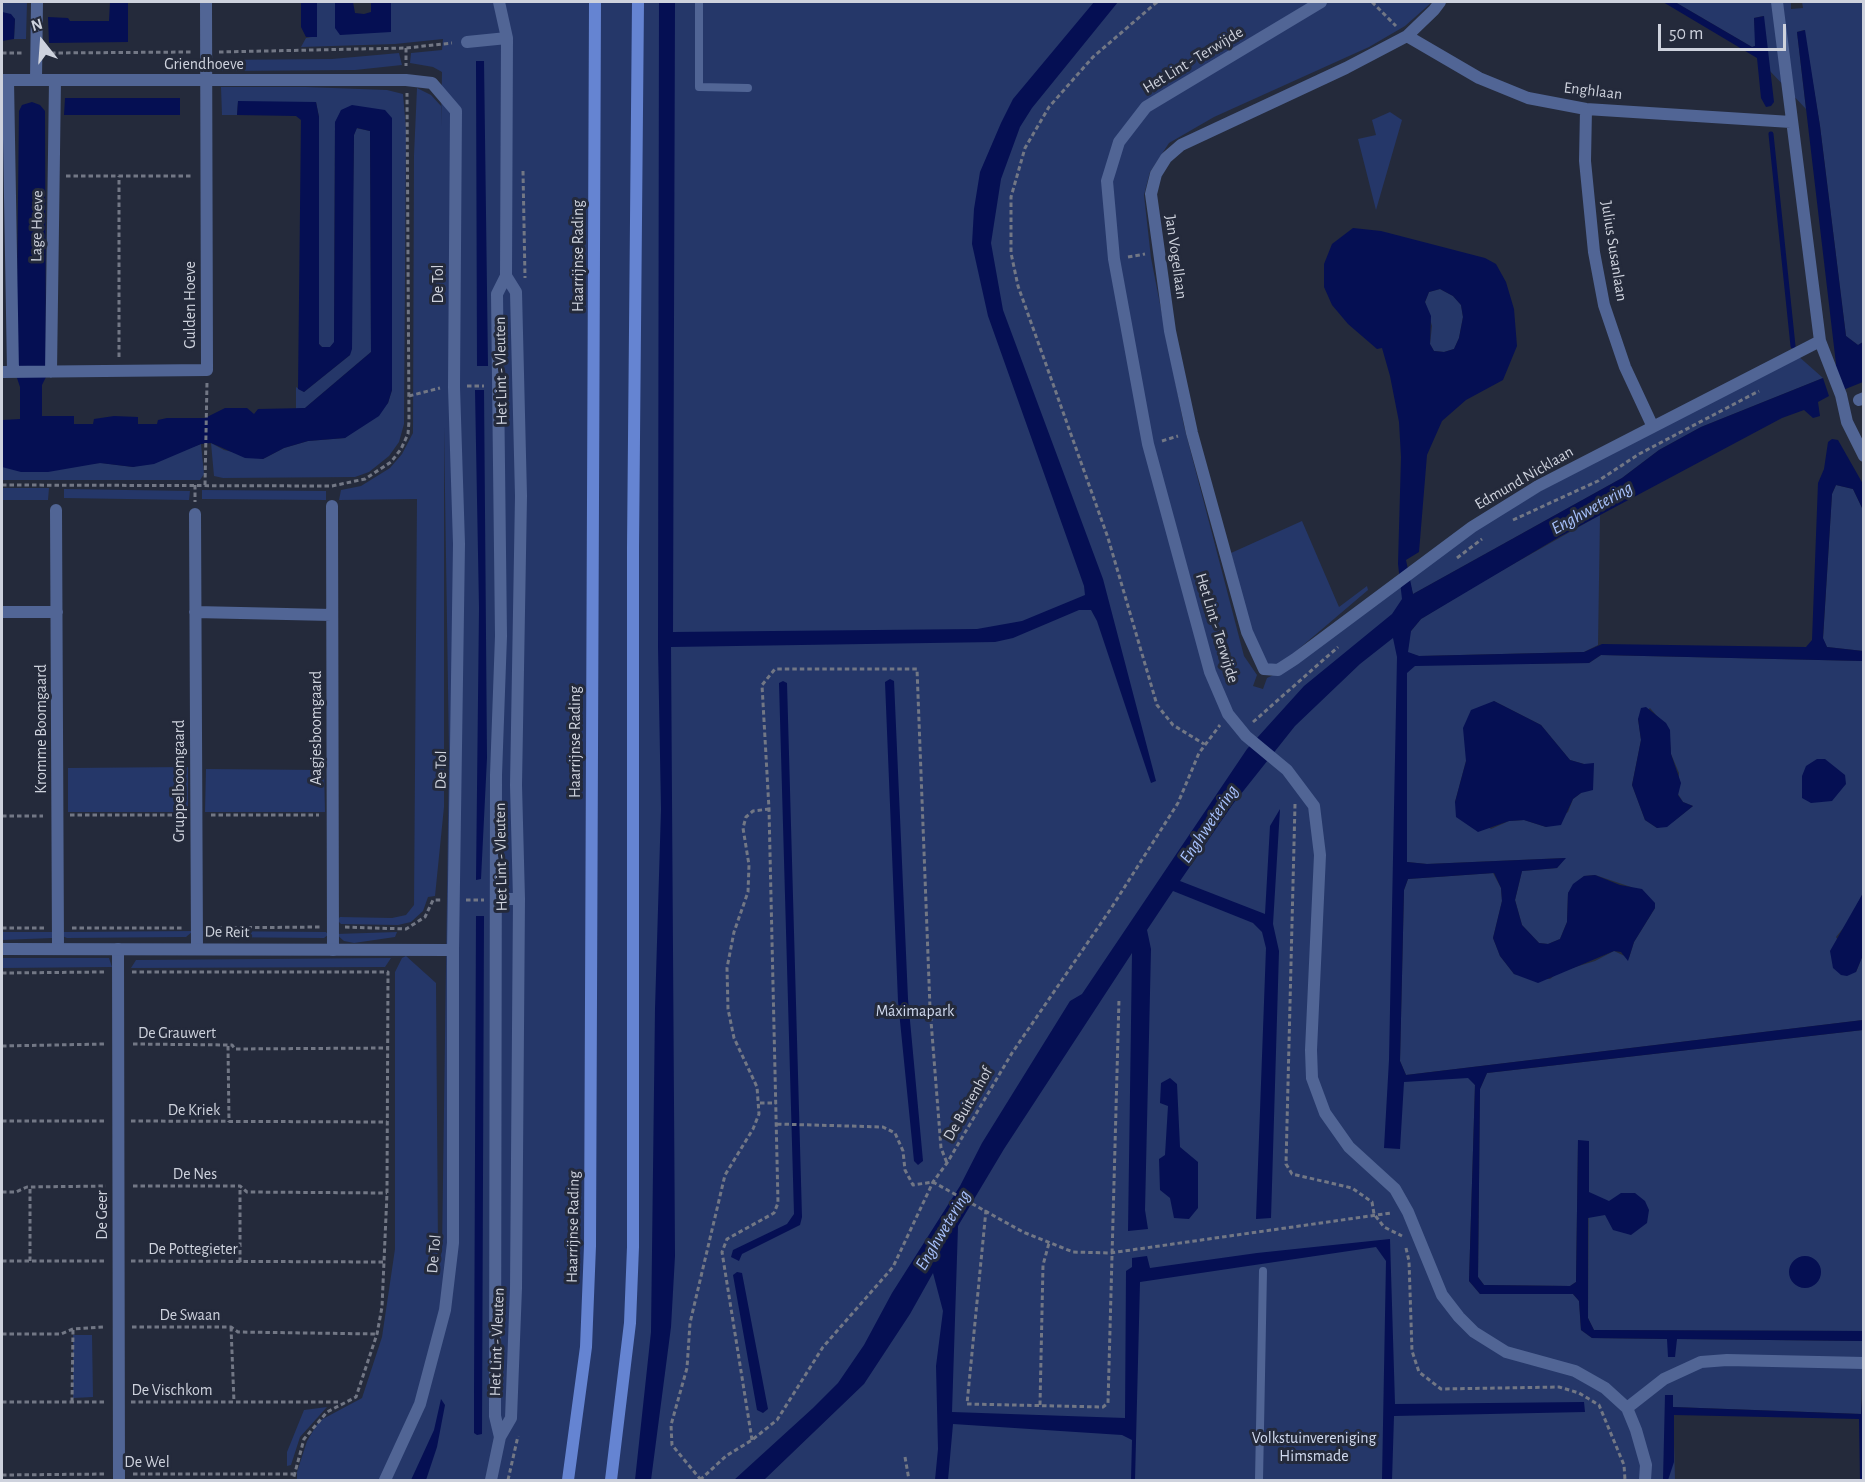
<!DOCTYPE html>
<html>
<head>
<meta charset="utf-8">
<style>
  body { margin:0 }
  #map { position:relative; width:1865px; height:1482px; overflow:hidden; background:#242a3b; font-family:"Alegreya Sans",sans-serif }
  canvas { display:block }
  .frame { position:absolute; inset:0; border:3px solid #ced2dd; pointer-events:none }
  .north { position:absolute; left:12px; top:12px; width:60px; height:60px; -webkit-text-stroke:4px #242a3b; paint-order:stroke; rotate:343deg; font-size:16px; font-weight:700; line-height:24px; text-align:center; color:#ced2dd }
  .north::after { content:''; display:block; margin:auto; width:21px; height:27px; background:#ced2dd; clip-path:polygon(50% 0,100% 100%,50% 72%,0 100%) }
  .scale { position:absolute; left:1658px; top:24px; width:128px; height:27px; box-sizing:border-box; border:3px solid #ced2dd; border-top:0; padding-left:8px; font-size:18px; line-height:21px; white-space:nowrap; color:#ced2dd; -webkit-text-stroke:4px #242a3b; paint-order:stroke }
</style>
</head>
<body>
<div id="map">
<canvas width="1865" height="1482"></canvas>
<div class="frame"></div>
<div class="north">N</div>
<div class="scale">50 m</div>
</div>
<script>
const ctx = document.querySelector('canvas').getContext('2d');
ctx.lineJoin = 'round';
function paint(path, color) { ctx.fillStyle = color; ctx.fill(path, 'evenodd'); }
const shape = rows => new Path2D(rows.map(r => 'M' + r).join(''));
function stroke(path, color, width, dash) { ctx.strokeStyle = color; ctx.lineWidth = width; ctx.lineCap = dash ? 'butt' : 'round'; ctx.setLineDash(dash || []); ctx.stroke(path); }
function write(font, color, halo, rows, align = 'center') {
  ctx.font = font + ' "Alegreya Sans",sans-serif'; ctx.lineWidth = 6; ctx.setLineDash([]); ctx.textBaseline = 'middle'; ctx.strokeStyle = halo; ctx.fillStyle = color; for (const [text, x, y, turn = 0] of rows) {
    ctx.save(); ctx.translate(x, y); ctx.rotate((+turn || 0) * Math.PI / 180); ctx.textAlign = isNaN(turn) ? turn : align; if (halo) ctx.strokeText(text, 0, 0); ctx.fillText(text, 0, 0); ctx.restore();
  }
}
paint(shape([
  [2,2,27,2,26,39,14,39,15,19,2,12],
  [317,2,335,2,335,28,391,32,391,2,1432,2,1405,26,1369,47,1214,117,1169,143,1150,172,1144,195,1151,258,1184,426,1244,656,1257,675,1253,686,1263,689,1267,678,1278,673,1400,582,1411,631,1421,619,1478,584,1600,515,1598,645,1584,652,1419,656,1408,653,1415,665,1589,663,1601,655,1863,661,1863,893,1849,921,1836,937,1856,972,1863,955,1863,1020,1406,1075,1400,1061,1404,890,1408,879,1493,873,1501,888,1502,901,1493,938,1500,956,1514,974,1550,979,1559,972,1595,961,1614,951,1629,958,1634,942,1655,908,1631,887,1595,875,1584,876,1568,893,1567,922,1560,939,1548,944,1539,943,1522,925,1515,900,1522,871,1557,868,1565,858,1427,864,1407,862,1407,850,1398,867,1398,1078,1469,1073,1475,1085,1469,1281,1480,1294,1573,1294,1579,1301,1581,1330,1592,1338,1668,1339,1668,1357,1677,1339,1863,1341,1861,1414,1673,1407,1675,1480,297,1480,297,1472,307,1441,319,1421,362,1398,382,1337,395,1249,395,972,402,958,406,956,436,983,438,1248,436,1271,442,1251,449,752,444,427,444,807,435,896,428,897,423,911,411,922,398,925,341,924,337,920,340,917,392,918,406,915,414,905,417,499,339,500,341,490,361,486,390,468,402,454,413,433,414,155,417,88,431,95,441,106,441,126,442,72,433,67,410,63,411,53,442,50,443,39,395,44,301,47,306,38,317,36],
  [1494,701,1541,725,1570,760,1584,764,1581,793,1573,799,1568,812,1546,827,1524,820,1509,821,1491,829,1455,802,1466,761],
  [1650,708,1669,730,1671,754,1679,773,1678,794,1683,802,1693,806,1674,821,1657,828,1645,820,1632,785,1641,740,1638,719],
  [1675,2,1791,2,1791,9,1803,8,1802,2,1863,2,1863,342,1858,345,1846,336,1820,126,1804,30,1797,32,1806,109,1769,70,1763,16,1754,18,1756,46,1752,47],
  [399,53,402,65,355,70,222,71,212,60,332,59],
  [221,87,306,87,387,90,403,94,406,129,404,424,399,442,389,456,369,472,355,477,223,478,214,476,211,443,224,450,263,459,284,448,308,441,345,438,388,403,392,390,392,118,335,122,334,343,330,347,322,347,319,344,319,117,316,102,238,102,237,115,222,115],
  [1390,112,1402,120,1376,210,1358,139,1376,135,1372,120],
  [356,128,370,131,371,352,305,408,296,409,296,387,304,392,350,355,354,135],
  [1440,289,1453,296,1461,305,1463,317,1459,338,1454,349,1444,352,1434,351,1430,344,1432,326,1425,302,1429,292],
  [1797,355,1823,378,1701,427,1659,450,1622,478,1413,594,1408,576,1494,517,1654,428],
  [201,444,204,474,200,480,2,480,2,467,102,463,133,467],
  [1836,485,1853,489,1863,510,1863,651,1827,647,1823,639,1832,494],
  [2,488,49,488,48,500,2,500],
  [64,489,190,491,189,500,64,498],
  [202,490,326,491,326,500,202,499],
  [1302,521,1339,607,1367,586,1368,590,1281,664,1273,666,1264,663,1257,654,1231,553],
  [188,767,188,812,68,812,68,768],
  [206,769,324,770,325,812,205,812],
  [193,931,186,937,67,938,62,936,63,932],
  [202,931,326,932,328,935,324,938,208,937,202,936],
  [2,932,52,932,52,938,2,940],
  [397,932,395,937,354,943,344,941,336,934],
  [2,958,109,958,112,967,2,968],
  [391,958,385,967,131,968,136,960],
  [1863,1030,1863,1331,1594,1330,1588,1318,1589,1141,1578,1141,1576,1282,1570,1286,1484,1285,1478,1277,1480,1089,1487,1073],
  [73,1335,92,1335,93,1397,73,1398],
  [327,1407,300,1437,291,1465,287,1466,287,1452,304,1410]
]), '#253769');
paint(shape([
  [110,2,128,2,128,42,49,43,48,17,68,18,70,21,109,21],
  [301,2,317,2,317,37,306,37,301,27],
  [335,2,353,2,355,13,364,14,371,12,371,2,391,2,391,32,340,35,335,28],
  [659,2,675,2,673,632,977,629,1022,621,1085,595,1084,586,988,316,972,244,974,209,980,172,1001,123,1013,99,1094,2,1118,2,1032,108,1020,127,1001,179,991,243,1003,310,1103,579,1156,781,1151,783,1097,621,1091,610,1079,610,1013,638,995,642,671,647,675,1256,671,1327,651,1480,635,1480,651,1332,655,1009,661,809,658,647],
  [1663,2,1675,2,1752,47,1755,46,1754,18,1764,16,1774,102,1771,106,1766,107,1761,98,1757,58],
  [2,12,11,14,15,19,14,39,2,41],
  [1805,30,1820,126,1846,336,1858,345,1863,342,1863,382,1843,390,1835,374,1836,364,1797,32],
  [476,61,484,61,488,366,477,366],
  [65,98,180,98,180,115,64,115],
  [238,101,316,102,319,117,319,344,322,347,330,347,334,342,335,122,341,110,352,105,385,110,392,118,392,390,388,403,379,416,345,438,308,441,284,448,263,459,245,458,211,443,201,444,154,464,133,467,100,463,48,472,21,472,2,467,2,420,20,419,20,387,16,375,19,111,22,105,32,102,40,105,45,111,46,377,42,385,42,416,74,416,74,424,93,424,94,419,114,416,138,417,138,424,157,424,158,420,167,418,205,418,225,408,247,408,254,414,258,409,305,408,371,352,370,131,357,128,354,135,352,349,350,355,304,392,298,389,301,120,296,116,237,115],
  [1353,228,1381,231,1485,258,1496,264,1506,282,1514,309,1517,346,1503,380,1466,400,1442,421,1427,455,1419,552,1406,560,1413,594,1622,478,1659,450,1701,427,1823,378,1829,396,1818,402,1820,416,1813,418,1804,410,1782,418,1559,537,1421,619,1411,631,1408,652,1419,656,1584,652,1602,644,1806,647,1812,640,1818,483,1824,469,1828,442,1832,439,1838,440,1863,484,1863,510,1853,489,1836,485,1832,494,1823,638,1827,647,1863,651,1863,661,1601,655,1589,663,1415,666,1407,673,1407,862,1427,864,1566,858,1557,868,1522,871,1515,900,1522,925,1539,943,1548,944,1560,939,1567,922,1568,893,1573,884,1584,876,1595,875,1620,885,1642,889,1655,903,1655,908,1634,942,1628,961,1621,952,1614,951,1538,983,1514,974,1500,956,1493,938,1502,901,1501,888,1494,873,1408,879,1404,890,1400,1061,1406,1075,1863,1020,1863,1030,1487,1073,1480,1089,1478,1277,1484,1285,1570,1286,1576,1282,1578,1140,1589,1141,1589,1192,1609,1201,1621,1193,1635,1193,1645,1201,1649,1210,1647,1223,1631,1235,1613,1230,1605,1215,1588,1218,1588,1318,1594,1330,1863,1331,1863,1341,1677,1339,1675,1357,1668,1357,1667,1339,1592,1338,1581,1330,1579,1301,1573,1294,1480,1294,1469,1281,1475,1085,1468,1078,1404,1082,1400,1149,1384,1148,1389,1060,1397,657,1393,638,1360,664,1295,726,1233,804,1180,881,1265,914,1270,826,1280,809,1273,924,1279,951,1271,1218,1256,1219,1266,948,1262,932,1253,923,1173,891,1147,930,1151,949,1145,1210,1148,1229,1128,1231,1132,953,1004,1149,958,1226,952,1412,1125,1418,1126,1271,1132,1267,1132,1258,1147,1256,1150,1268,1257,1253,1390,1239,1395,1404,1584,1402,1585,1412,1394,1416,1392,1480,1382,1480,1386,1261,1376,1247,1140,1282,1135,1480,1131,1480,1132,1440,1122,1435,953,1424,948,1480,935,1480,938,1449,936,1366,943,1311,933,1273,910,1314,864,1384,764,1480,734,1480,813,1408,838,1383,864,1345,892,1293,960,1186,982,1143,1070,1001,1082,994,1247,749,1304,686,1392,614,1402,599,1398,564,1401,457,1399,422,1390,376,1382,348,1377,349,1348,324,1332,305,1324,287,1324,264,1332,244],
  [1440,289,1453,296,1461,305,1463,317,1459,338,1454,349,1444,352,1434,351,1430,344,1431,316,1425,302,1429,292],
  [475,390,484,390,487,758,481,879,476,880,479,608],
  [890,679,894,681,908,999,923,1161,918,1165,914,1161,898,1001,885,682],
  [783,681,787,683,802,1217,800,1225,742,1254,739,1261,731,1257,733,1250,787,1224,794,1214,779,683],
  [1494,701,1541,725,1570,760,1584,764,1594,763,1593,790,1581,793,1573,799,1561,825,1546,827,1524,820,1509,821,1478,832,1456,817,1455,802,1466,761,1463,728,1471,710],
  [1646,707,1666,723,1670,730,1671,754,1681,783,1678,795,1683,802,1693,806,1667,827,1657,828,1645,820,1632,785,1641,740,1638,719,1641,708],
  [1817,759,1825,759,1845,775,1846,784,1832,801,1811,803,1802,798,1802,776,1806,766],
  [1863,893,1863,955,1856,972,1847,976,1841,975,1833,968,1830,951],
  [476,916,484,916,482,1434,477,1435,474,1433,474,1394],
  [1170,1078,1177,1084,1180,1147,1198,1162,1198,1208,1189,1219,1174,1218,1170,1198,1160,1190,1159,1159,1165,1155,1168,1106,1160,1103,1161,1083],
  '1789 1272a16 16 0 1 1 32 0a16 16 0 1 1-32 0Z',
  [737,1272,742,1273,768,1409,763,1413,757,1410,733,1275],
  [1863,1384,1863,1480,1860,1480,1859,1419,1674,1415,1674,1462,1668,1480,1663,1480,1665,1395,1673,1395,1673,1407,1861,1414],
  [441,1399,445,1405,437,1447,426,1480,411,1480,434,1430]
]), '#050f53');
stroke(shape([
  [1771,134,1793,346]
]), '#050f53', 5);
stroke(shape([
  [1157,2,1093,57,1049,107,1025,148,1011,197,1011,253,1018,286,1108,538,1157,705,1173,725,1204,744],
  [1372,2,1396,26],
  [406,48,406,66],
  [219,52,406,48,452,43],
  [2,53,24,53],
  [51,53,192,52],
  [523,171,525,278],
  [66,176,192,176],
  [1128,257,1145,254],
  [119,357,119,176],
  [467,386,484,386],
  [409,396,440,388],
  [1162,441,1178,436],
  [2,485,332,486,365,479,391,462,401,449,408,434,409,421,407,93],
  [195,485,195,502],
  [205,485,207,382],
  [1513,520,1598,481,1639,454,1759,391],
  [1457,558,1482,539],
  [1253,722,1338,647],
  [1295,804,1286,1164,1292,1174,1352,1188,1372,1202,1374,1214,1384,1227,1402,1236],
  [70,815,184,815],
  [211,815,319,815],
  [2,816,43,816],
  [466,900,484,900],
  [345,927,406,929,425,917,433,900,442,900],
  [2,928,45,928],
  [72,928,183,928],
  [210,928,321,927],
  [132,972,388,972,387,1193,382,1307,377,1334,356,1397,327,1412,304,1439,293,1480],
  [2,973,104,972],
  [133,1044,232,1045,235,1049,387,1048],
  [2,1046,105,1044],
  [228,1046,229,1122],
  [760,1103,776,1103],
  [2,1121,106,1121],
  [131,1121,387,1122],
  [777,1124,883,1127,895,1133,903,1151,905,1170,913,1185,933,1182,1023,1232,1073,1252,1110,1253,1391,1213],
  [133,1186,240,1186,247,1192,387,1193],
  [2,1192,16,1192,27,1187,106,1186],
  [986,1210,967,1404,1103,1407,1108,1403,1119,999],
  [1406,1248,1409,1261,1412,1351,1419,1372,1441,1389,1559,1387,1579,1393,1599,1405,1624,1465,1625,1480],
  [2,1261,107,1261],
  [30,1261,30,1187],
  [131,1261,384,1262],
  [240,1262,240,1186],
  [132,1327,231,1327,238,1332,377,1334],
  [231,1327,234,1402],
  [2,1334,61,1334,73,1329,104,1327],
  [2,1402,106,1402],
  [72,1402,73,1329],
  [131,1402,340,1402],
  [1040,1405,1043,1265,1049,1243],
  [752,1440,722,1252,727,1239,774,1213,778,1203,769,809,762,685,775,669,917,669,930,1008,941,1148,947,1163],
  [905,1457,909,1480],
  [133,1474,293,1474],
  [2,1475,105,1474],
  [508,1480,518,1436],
  [700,1480,726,1456,752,1440,777,1420,823,1347,893,1267,933,1182,947,1163,1012,1053,1110,910,1178,803,1199,753,1220,725],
  [701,1480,672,1445,671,1425,687,1368,690,1323,725,1175,753,1129,759,1114,757,1087,734,1038,728,1009,727,968,734,932,748,892,749,865,743,828,746,817,753,811,769,809]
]), '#727785', 3, [4.5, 3]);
stroke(shape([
  [699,2,699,87,748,88],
  [1259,1480,1263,1271]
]), '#516595', 8);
stroke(shape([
  [499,2,507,38,506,276,497,294,501,636,496,775,495,1416,500,1437],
  [1321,2,1146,107,1119,142,1107,181,1114,259,1148,444,1210,672,1228,714,1246,736,1287,770,1314,806,1320,855,1311,1050,1312,1078,1325,1113,1349,1147,1395,1189,1408,1212,1442,1295,1459,1317,1474,1332,1506,1352,1575,1371,1605,1388,1627,1408,1636,1430,1646,1465,1645,1480],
  [467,42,507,38],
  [496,899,519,899],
  [1627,1408,1664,1379,1701,1362,1727,1360,1864,1363],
  [491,1480,500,1437,511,1418,516,1288,519,899,516,785,521,496,516,292,506,276]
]), '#516595', 12);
stroke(shape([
  [1440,2,1434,10,1407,36,1346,68,1181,145,1166,158,1156,174,1151,194,1170,331,1192,433,1247,632,1264,669,1278,670,1295,659,1472,527,1538,486,1820,341],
  [1777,2,1820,341,1841,395,1847,422,1864,456],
  [1407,36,1479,78,1528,98,1586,109,1791,122],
  [36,79,37,2],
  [8,80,13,372],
  [1586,109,1585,161,1594,252,1604,305,1625,367,1652,425],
  [2,372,207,370,206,2],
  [51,372,55,80],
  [1859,400,1864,398],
  [332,506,333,950],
  [56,510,58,948],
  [195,514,197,949],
  [2,612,57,612],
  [195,612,332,615],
  [118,949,119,1480]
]), '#516595', 12);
stroke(shape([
  [2,80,406,80,432,83,456,111,454,387,459,544,453,950,453,1243,445,1310,420,1404,385,1480],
  [2,949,453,950]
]), '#516595', 12);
stroke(shape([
  [568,1480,586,1347,590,1246,595,2],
  [611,1480,630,1323,633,1247,633,547,638,2]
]), '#6584d2', 12);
write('16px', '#ced2dd', '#242a3b', [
  ["Het Lint - Terwijde",1193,60,-31],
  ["Griendhoeve",204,64],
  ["Enghlaan",1593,91,7],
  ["Lage Hoeve",37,226,-89],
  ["Julius Susanlaan",1614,251,81],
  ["Haarrijnse Rading",578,256,-90],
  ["Jan Vogellaan",1176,257,82],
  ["De Tol",438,284,-90],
  ["Gulden Hoeve",190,305,-90],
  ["Het Lint - Vleuten",501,371,-91],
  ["Edmund Nicklaan",1524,478,-30],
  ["Het Lint - Terwijde",1217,628,73],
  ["Aagjesboomgaard",316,728,-90],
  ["Kromme Boomgaard",41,729,-90],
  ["Haarrijnse Rading",575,742,-90],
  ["De Tol",441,770,-89],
  ["Gruppelboomgaard",179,781,-90],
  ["Het Lint - Vleuten",501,857,-91],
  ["De Reit",227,932,1],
  ["De Grauwert",177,1033],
  ["De Buitenhof",968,1104,-60],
  ["De Kriek",194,1110],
  ["De Nes",195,1174],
  ["De Geer",102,1215,-90],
  ["Haarrijnse Rading",573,1227,-89],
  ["De Pottegieter",193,1249],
  ["De Tol",434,1254,-85],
  ["De Swaan",190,1315],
  ["Het Lint - Vleuten",497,1342,-88],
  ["De Vischkom",172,1390],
  ["De Wel",147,1462]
]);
write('16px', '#d2dbf0', '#242a3b', [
  ["Máximapark",915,1011],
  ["Volkstuinvereniging",1314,1438],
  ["Himsmade",1314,1456]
]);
write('italic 18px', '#a7c1fd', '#242a3b', [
  ["Enghwetering",1592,508,-29],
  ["Enghwetering",1209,824,-56],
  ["Enghwetering",943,1230,-59]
]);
</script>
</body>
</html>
